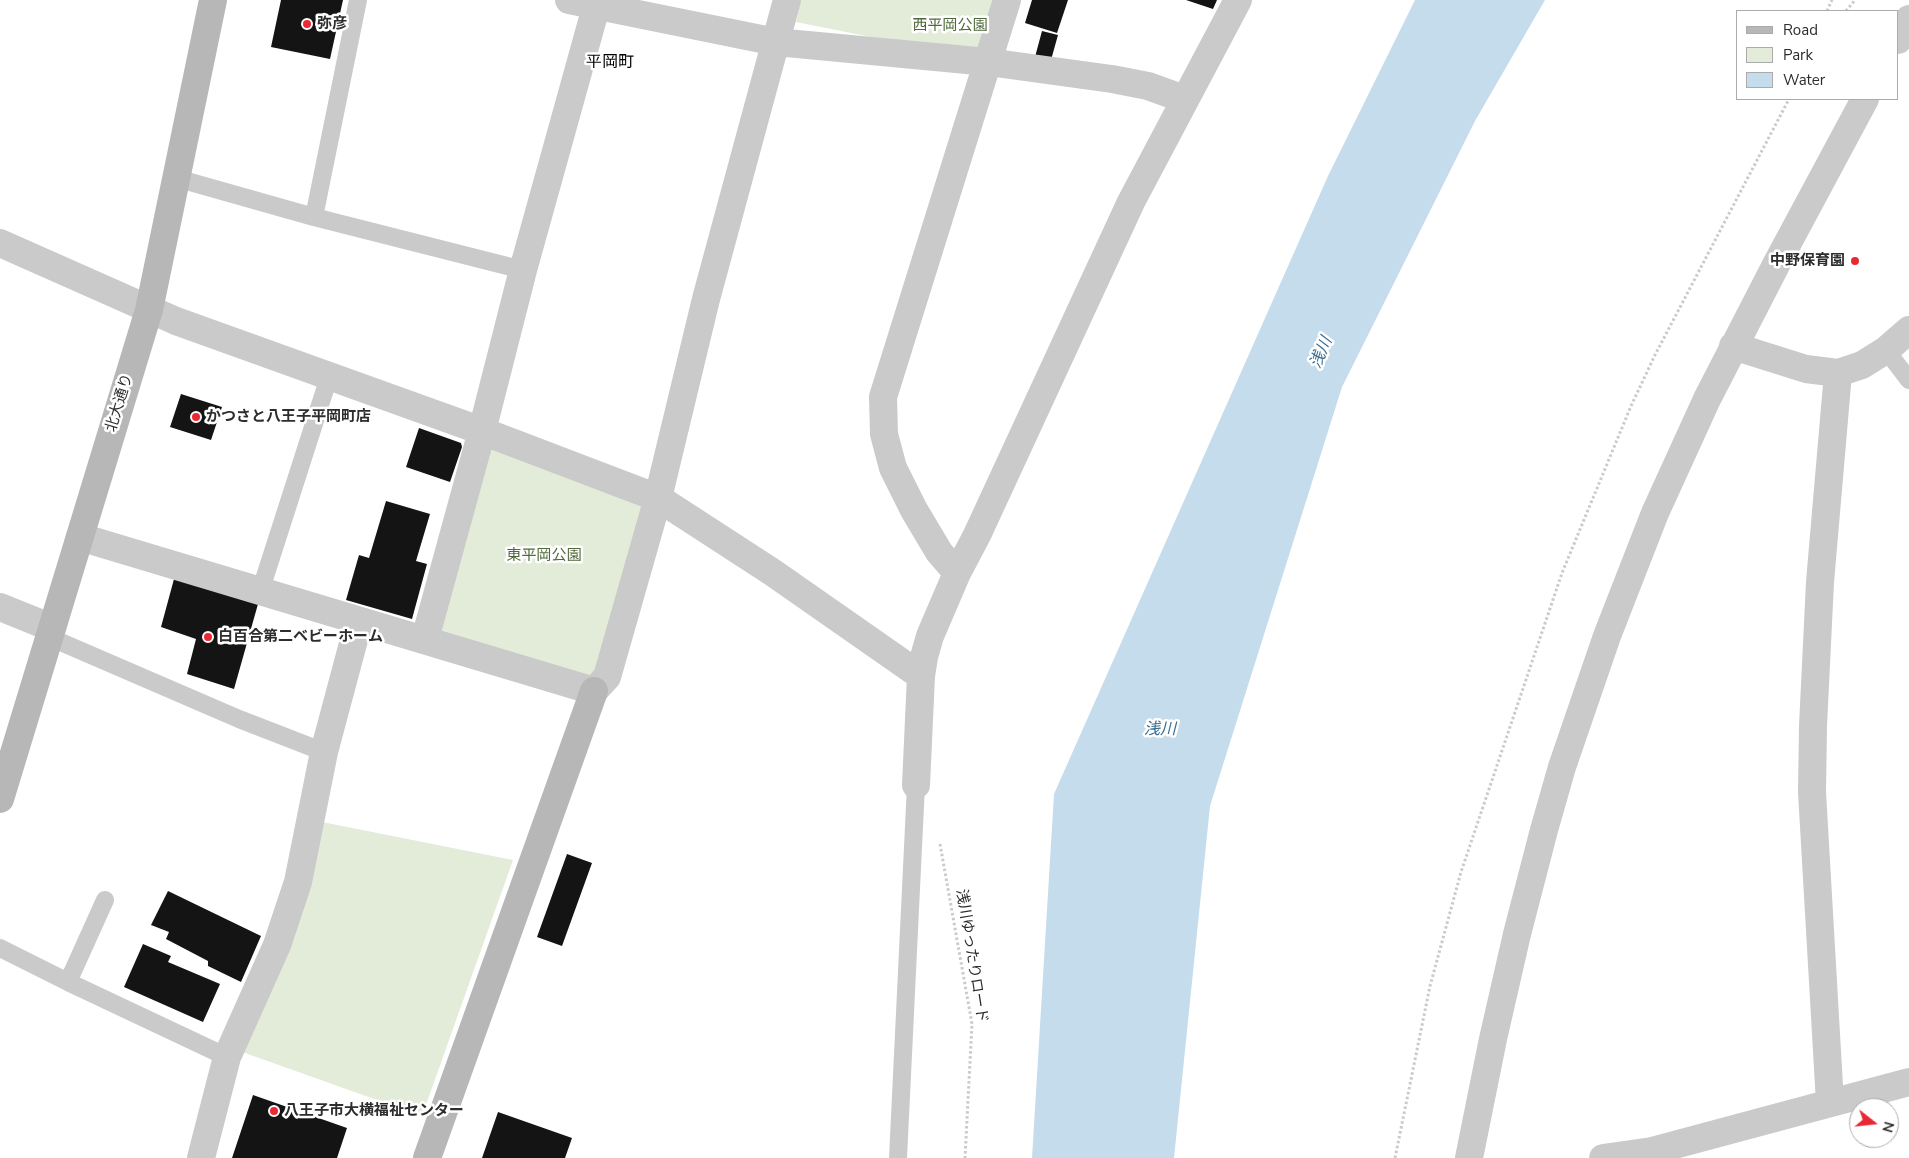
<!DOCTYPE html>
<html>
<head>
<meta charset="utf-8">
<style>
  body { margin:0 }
  #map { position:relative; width:1909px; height:1158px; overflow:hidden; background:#fff; font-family:"Nunito Sans",sans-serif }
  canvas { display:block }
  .legend { position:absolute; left:1736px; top:10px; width:162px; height:90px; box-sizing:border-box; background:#fff; border:1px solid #ababab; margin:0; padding:6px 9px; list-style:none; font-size:15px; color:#2d2d2d }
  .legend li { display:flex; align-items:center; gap:10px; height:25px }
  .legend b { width:25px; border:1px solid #ababab }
  .north { position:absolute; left:1849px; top:1098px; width:50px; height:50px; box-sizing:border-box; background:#fff; border:1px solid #ababab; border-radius:50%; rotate:106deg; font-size:14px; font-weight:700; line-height:20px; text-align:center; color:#2d2d2d }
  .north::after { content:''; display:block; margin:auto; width:18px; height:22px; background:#ea2834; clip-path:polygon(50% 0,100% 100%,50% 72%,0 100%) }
</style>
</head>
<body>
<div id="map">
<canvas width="1909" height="1158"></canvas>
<ul class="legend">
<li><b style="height:6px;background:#b7b7b7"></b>Road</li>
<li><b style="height:14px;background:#e3ebd9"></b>Park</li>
<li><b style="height:14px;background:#c5dcec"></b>Water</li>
</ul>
<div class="north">N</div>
</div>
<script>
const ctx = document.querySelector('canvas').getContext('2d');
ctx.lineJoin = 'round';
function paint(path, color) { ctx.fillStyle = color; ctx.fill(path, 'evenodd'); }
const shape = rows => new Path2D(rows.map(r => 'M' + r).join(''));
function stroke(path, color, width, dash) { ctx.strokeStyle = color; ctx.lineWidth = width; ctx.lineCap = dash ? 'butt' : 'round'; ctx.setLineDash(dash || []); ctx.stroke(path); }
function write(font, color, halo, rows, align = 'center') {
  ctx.font = font + ' "Nunito Sans","Noto Sans JP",sans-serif'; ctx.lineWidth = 5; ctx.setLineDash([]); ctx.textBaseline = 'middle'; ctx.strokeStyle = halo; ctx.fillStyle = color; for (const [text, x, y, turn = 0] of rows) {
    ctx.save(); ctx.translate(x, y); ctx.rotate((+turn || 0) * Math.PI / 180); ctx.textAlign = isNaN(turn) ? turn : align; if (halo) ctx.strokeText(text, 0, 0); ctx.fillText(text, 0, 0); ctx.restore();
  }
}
paint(shape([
  [801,0,993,0,976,53,946,52,796,22],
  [482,431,658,498,594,691,425,639],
  [312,820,513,860,422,1116,231,1048]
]), '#e3ebd9');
paint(shape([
  [1415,0,1545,0,1475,121,1342,387,1210,806,1174,1158,1032,1158,1054,794,1328,176]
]), '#c5dcec');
paint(shape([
  [281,0,343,0,330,59,271,47],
  [1032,0,1068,0,1057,33,1025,23],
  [1186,0,1217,0,1213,9],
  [1042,31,1058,35,1051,60,1035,57],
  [181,394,222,407,211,440,170,427],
  [419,428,461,443,462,447,450,482,406,467],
  [386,501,430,514,416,561,427,564,412,619,346,600,359,555,369,558],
  [174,579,258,604,234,689,187,674,196,639,161,627],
  [567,854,592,863,562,946,537,937],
  [168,891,261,936,241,982,208,966,208,961,166,939,169,932,151,925],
  [143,944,171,956,168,962,220,984,203,1022,124,987],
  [253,1095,347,1128,337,1158,232,1158],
  [498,1112,572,1138,565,1158,482,1158]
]), '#141414');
stroke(shape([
  [1827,11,1832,0],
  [1846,11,1855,0],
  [940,844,972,1024,965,1158],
  [1395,1158,1430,986,1461,872,1562,573,1631,406,1655,355,1789,99]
]), '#cacaca', 3, [2.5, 2.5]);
stroke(shape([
  [176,178,314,217,523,270],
  [314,217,358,0],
  [1886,350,1909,380],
  [260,592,329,377],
  [49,637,239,719,324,752],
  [0,948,68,982,227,1057],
  [68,982,105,900],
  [898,1158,916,785]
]), '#cacaca', 18);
stroke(shape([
  [569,0,776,42,988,62,1112,79,1148,86,1184,99],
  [1898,40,1909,19],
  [0,243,176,321,482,431,658,498,772,572,921,676],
  [1733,346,1806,369,1838,373,1862,365,1886,350,1909,330],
  [80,537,594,691,607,677,658,498,706,299,787,0],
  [957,573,939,552,914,510,893,468,884,434,883,397,1007,0],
  [0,607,52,628],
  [425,639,482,431,523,270,598,0],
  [916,785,921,676,924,657,930,636,957,573,977,535,1131,202,1238,0],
  [1830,1103,1812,792,1813,726,1820,582,1838,373],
  [201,1158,227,1057,277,945,298,882,324,752,359,621],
  [1469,1158,1493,1039,1517,934,1544,830,1562,767,1607,636,1655,513,1707,399,1777,263,1865,99],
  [1603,1158,1652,1151,1909,1082]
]), '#cacaca', 28);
stroke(shape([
  [0,799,149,310,213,0],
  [427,1158,594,691]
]), '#b7b7b7', 28);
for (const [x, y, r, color] of [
  [307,24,5,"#ea2834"],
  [1855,261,5,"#ea2834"],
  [196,417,5,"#ea2834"],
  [208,637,5,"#ea2834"],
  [274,1111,5,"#ea2834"]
]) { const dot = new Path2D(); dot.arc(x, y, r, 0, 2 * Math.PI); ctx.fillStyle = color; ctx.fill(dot); stroke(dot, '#fff', 2); }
write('bold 15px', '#2d2d2d', '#fff', [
  ["弥彦",317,24],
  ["中野保育園",1845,261,"right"],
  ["かつさと八王子平岡町店",206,417],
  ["白百合第二ベビーホーム",218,637],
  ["八王子市大横福祉センター",284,1111]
], 'left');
write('15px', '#4f6939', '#fff', [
  ["西平岡公園",950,26],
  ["東平岡公園",544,556]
]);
write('15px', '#2d2d2d', '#fff', [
  ["北大通り",120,403,-73],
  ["浅川ゆったりロード",971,956,81]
]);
write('16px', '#000', '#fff', [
  ["平岡町",610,63]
]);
write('italic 16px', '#396e91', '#fff', [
  ["浅川",1322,353,-67],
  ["浅川",1160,730]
]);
</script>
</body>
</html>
